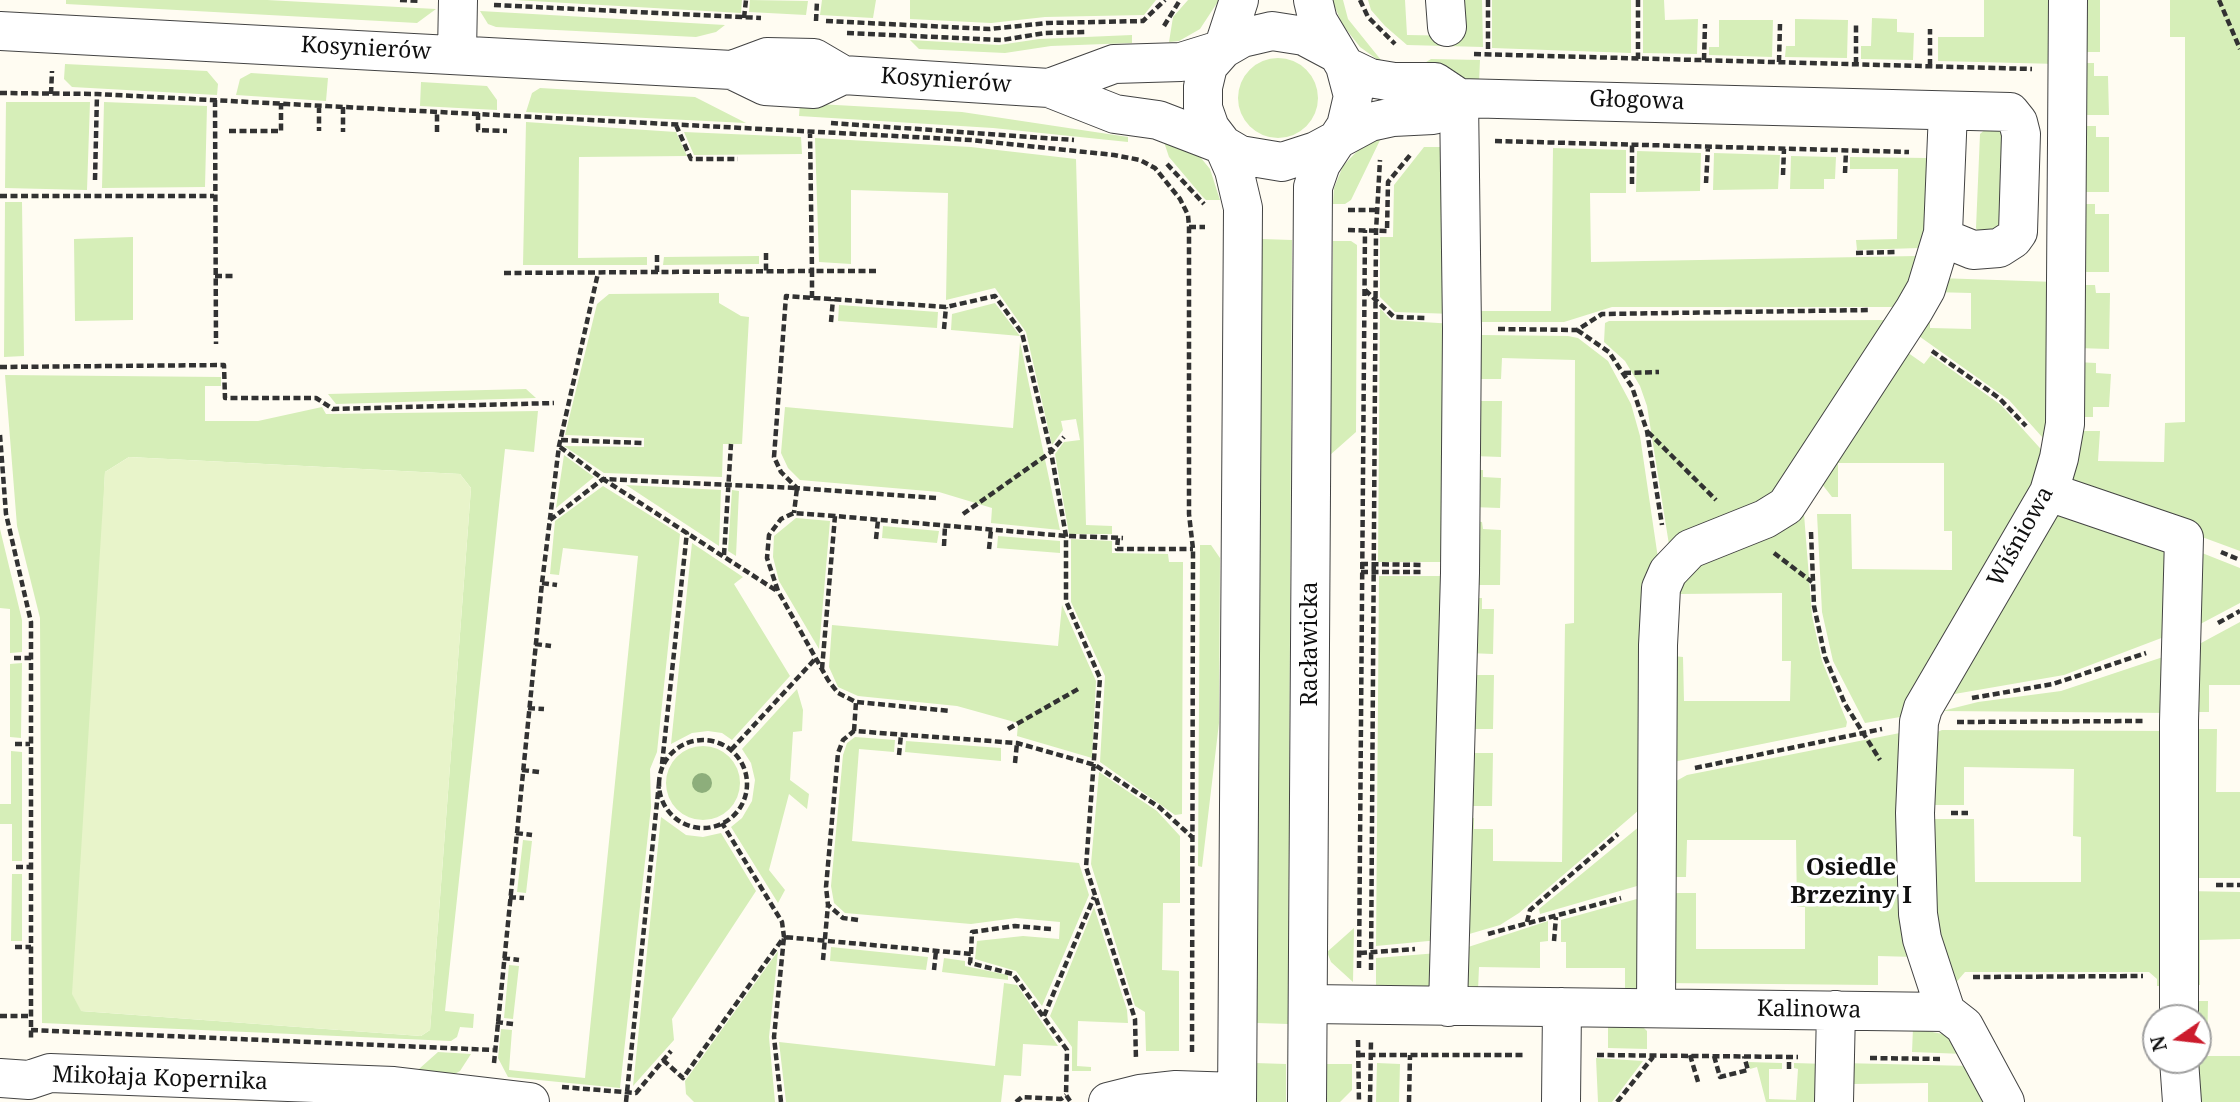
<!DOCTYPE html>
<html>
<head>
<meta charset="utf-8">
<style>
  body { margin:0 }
  #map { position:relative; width:2240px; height:1102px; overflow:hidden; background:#fffcf2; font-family:"Noto Serif",serif }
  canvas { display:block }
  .north { position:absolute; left:2142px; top:1004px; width:70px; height:70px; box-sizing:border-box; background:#fff; border:2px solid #9f9f9f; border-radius:50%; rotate:256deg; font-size:19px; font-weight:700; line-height:28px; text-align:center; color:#101010 }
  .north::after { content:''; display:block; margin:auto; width:24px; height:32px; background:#cc1b2c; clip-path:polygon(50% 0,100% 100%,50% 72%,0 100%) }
</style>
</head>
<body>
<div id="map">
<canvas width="2240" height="1102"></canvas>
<div class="north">N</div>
</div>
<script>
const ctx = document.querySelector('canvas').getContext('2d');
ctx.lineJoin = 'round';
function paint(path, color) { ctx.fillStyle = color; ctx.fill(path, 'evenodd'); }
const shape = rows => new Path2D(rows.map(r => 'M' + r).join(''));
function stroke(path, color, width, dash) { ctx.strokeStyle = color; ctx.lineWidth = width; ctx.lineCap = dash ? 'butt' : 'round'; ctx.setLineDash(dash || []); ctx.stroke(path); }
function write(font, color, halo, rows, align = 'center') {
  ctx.font = font + ' "Noto Serif",serif'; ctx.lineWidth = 7; ctx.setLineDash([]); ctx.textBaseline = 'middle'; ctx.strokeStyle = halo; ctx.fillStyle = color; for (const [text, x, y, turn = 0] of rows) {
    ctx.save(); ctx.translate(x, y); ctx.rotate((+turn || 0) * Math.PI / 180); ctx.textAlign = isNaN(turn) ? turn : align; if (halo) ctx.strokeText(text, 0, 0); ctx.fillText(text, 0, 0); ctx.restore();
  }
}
paint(shape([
  [66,0,267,0,436,9,417,23,66,4],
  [514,0,742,0,741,13],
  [750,0,808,1,806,15,749,12],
  [822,0,876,0,873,18,820,15],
  [910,0,1156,0,1144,15,1045,17,991,23,910,19],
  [1188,0,1219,0,1200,29,1179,41,1169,42,1173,17],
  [1332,0,1343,0,1348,19,1385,65,1360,47,1342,24],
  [1368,0,1405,0,1407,35,1465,36,1462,0,1482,0,1483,47,1407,45,1385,26,1371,10],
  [1492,0,1631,0,1631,53,1492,48],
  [1643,0,1664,0,1665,20,1698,19,1697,54,1643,53],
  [1984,0,2059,0,2058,64,1938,61,1938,37,1984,37],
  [2076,0,2100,0,2100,52,2080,52],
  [2170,0,2240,0,2240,551,2069,488,2076,431,2100,431,2098,461,2164,462,2165,423,2185,422,2185,37,2170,37],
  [480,11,725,25,716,32,696,37,496,27,488,24],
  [1872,18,1897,19,1897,32,1914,33,1913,60,1861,59,1861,46,1871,46],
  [1795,19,1848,20,1847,58,1785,57,1786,46,1795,46],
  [1719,20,1773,20,1772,57,1709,55,1709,47,1719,47],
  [1132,35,1132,43,1051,46,1005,53,919,49,910,40,999,45,1039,39],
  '1238 98a40 40 0 1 1 80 0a40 40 0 1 1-80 0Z',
  [1431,59,1480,60,1479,83,1423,64],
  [2080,63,2094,63,2094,76,2108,76,2109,115,2079,115],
  [65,64,207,71,218,84,217,95,72,87,64,79],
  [251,73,328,78,326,101,236,95,240,79],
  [421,82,487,86,497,100,497,110,420,106],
  [540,88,695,97,746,123,526,112,532,93],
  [6,102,90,102,87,190,5,188],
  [104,102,207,106,205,187,102,188],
  [800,103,962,112,1128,137,1128,142,993,128,799,116],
  [526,122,676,132,687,156,579,157,578,258,647,257,647,265,523,265],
  [1989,126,2003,132,2002,229,1979,234,1976,228,1980,134],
  [2080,126,2096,126,2096,137,2109,137,2109,192,2079,192],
  [684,132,801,137,802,154,694,155],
  [1383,134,1351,200,1345,204,1333,204,1334,188,1343,166,1361,147],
  [815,138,971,147,1076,159,1086,525,1112,526,1112,534,1069,534,1055,454,1064,442,1080,440,1076,419,1061,421,1063,430,1052,445,1026,332,995,288,946,300,948,193,851,190,851,264,819,262],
  [1164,142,1188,149,1201,158,1210,169,1220,200,1206,200,1202,196,1169,157],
  [1424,147,1448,147,1453,314,1395,312,1380,297,1380,237,1393,237,1394,185],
  [1553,148,1626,150,1626,193,1590,193,1591,262,1916,256,1906,300,1892,307,1612,307,1564,322,1477,322,1477,311,1551,311],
  [1637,151,1701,153,1700,191,1636,192],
  [1714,153,1780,155,1778,189,1713,190],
  [1791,156,1836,157,1835,179,1824,179,1824,189,1790,189],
  [1850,157,1927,158,1927,229,1919,248,1857,250,1856,240,1897,239,1898,169,1850,169],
  [5,202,22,202,24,356,4,357],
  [2078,204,2095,204,2095,214,2109,214,2109,272,2078,272],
  [133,237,133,320,75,321,74,239],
  [1262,239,1292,240,1288,1024,1257,1023],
  [1333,241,1351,241,1357,245,1356,432,1330,455],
  [759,256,759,264,663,265,664,257],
  [1938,278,2056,282,2051,447,2009,400,1916,334,1930,297,1930,328,1971,329,1971,293,1932,292],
  [2077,285,2095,285,2096,293,2110,293,2109,349,2077,348],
  [719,293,719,303,741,316,749,317,742,444,723,444,722,477,604,473,564,446,644,447,644,438,565,435,597,304,609,294],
  [995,303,1020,336,951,330,952,314],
  [839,305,938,312,937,328,838,321],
  [1380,308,1391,320,1454,324,1451,562,1378,562],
  [1893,320,1780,497,1670,551,1647,406,1640,386,1625,361,1604,342,1605,323,1609,321],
  [1481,335,1568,336,1578,338,1608,361,1631,404,1640,436,1659,565,1646,804,1519,913,1500,925,1459,937,1464,818,1474,818,1474,829,1493,829,1493,861,1562,862,1565,624,1574,623,1575,360,1502,358,1501,379,1474,379],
  [1020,342,1060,530,991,523,992,508,939,492,800,480,788,468,781,453,785,407,1013,428],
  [1904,350,1924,364,1931,355,2001,405,2048,457,1912,715,1865,723,1833,661,1822,612,1817,514,1851,514,1852,569,1952,570,1952,531,1944,531,1944,463,1838,463,1838,497,1832,497,1818,479],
  [2076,362,2096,363,2096,373,2111,374,2109,407,2093,407,2093,417,2076,417],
  [5,375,221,377,221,386,205,386,205,421,258,421,322,407,326,414,538,411,534,452,505,449,445,1011,474,1014,473,1028,460,1027,457,1037,451,1041,42,1023,40,618,17,526],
  [129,457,460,474,471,488,430,1030,421,1036,81,1011,105,472],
  [526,389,536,398,336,404,328,394],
  [1474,401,1502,401,1501,457,1473,456],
  [564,455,594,477,556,508],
  [1472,470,1483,470,1483,477,1501,478,1500,508,1472,507],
  [626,485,721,490,719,546],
  [603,486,680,534,657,752,650,769,651,807,620,1088,508,1077,498,1058,501,1029,512,1030,509,1070,585,1078,638,556,563,548,559,575,550,574,555,521],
  [732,490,739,491,736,556,728,551],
  [2050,509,2166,543,2172,634,2064,675,1943,696],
  [1804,514,1812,616,1822,661,1847,722,1846,727,1673,762,1673,656,1683,657,1684,701,1790,701,1791,661,1782,661,1782,593,1678,594,1679,573,1791,515],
  [796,518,830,521,819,649,779,581,773,557,774,536],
  [1472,521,1482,522,1483,529,1501,530,1500,585,1470,585],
  [883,526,939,531,937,543,882,538],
  [0,529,22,620,22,652,10,653,10,609,0,608],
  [998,536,1060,541,1060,553,997,548],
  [1071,539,1112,541,1112,553,1168,554,1169,562,1183,562,1182,814,1175,815,1100,762,1105,676,1071,602],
  [692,543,743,577,734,584,790,676,732,740,722,733,708,731,692,733,671,744],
  [1200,545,1211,545,1220,558,1219,723,1202,867,1198,866],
  [2192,549,2240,568,2240,603,2189,630],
  [1379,576,1450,576,1439,940,1376,946],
  [1470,598,1482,598,1482,609,1494,609,1493,654,1468,653],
  [1062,605,1096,681,1092,758,1017,736,1018,723,957,706,858,696,838,687,829,667,832,625,1058,646],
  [2240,622,2240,685,2209,685,2209,712,2188,712,2190,649],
  [2172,654,2171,713,1942,711,1978,702,2061,691],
  [22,663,21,738,10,737,10,664],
  [1475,675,1494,675,1493,729,1466,729],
  [797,689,803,710,802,731,793,732,790,780,809,794,807,809,789,794,769,870,785,890,778,903,731,827,742,818,752,801,755,780,751,763,742,749],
  [2186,729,2217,729,2216,792,2240,792,2240,878,2185,878],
  [1942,730,2171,731,2171,986,2157,986,2157,979,2149,972,1965,972,1953,986,1942,967,1927,819,1974,819,1975,882,2081,882,2081,837,2073,836,2074,769,1964,767,1964,805,1927,805,1935,733],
  [1910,731,1915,957,1878,956,1878,985,1663,983,1668,893,1696,893,1696,949,1805,949,1805,907,1797,907,1796,840,1687,840,1686,877,1665,877,1669,785,1687,775],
  [855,737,895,740,894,752,859,749,852,841,1079,863,1089,895,1042,1006,1016,971,975,959,977,941,1023,936,1059,939,1060,922,1016,918,971,924,845,913,834,903,831,886,843,755,847,743],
  [906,741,1001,748,1001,761,905,752],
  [1474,742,1475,753,1493,753,1492,806,1464,806],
  '666 783a37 37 0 1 1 74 0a37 37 0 1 1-74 0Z',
  [11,751,22,752,22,861,12,861,12,824,0,824,0,804,11,804],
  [1099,772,1157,811,1180,836,1180,903,1163,903,1162,970,1179,971,1179,1051,1146,1051,1145,1012,1135,1006,1091,864],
  [661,817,686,835,703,837,721,833,756,891,672,1019,674,1040,633,1086],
  [1646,821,1644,884,1540,914,1539,909],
  [523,840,532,841,526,893,517,892],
  [12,874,22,874,22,941,11,941],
  [2186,891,2240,892,2240,939,2200,940,2200,985,2185,985],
  [1644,897,1640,990,1625,991,1625,968,1566,968,1566,942,1561,942,1561,920],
  [1094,907,1127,1010,1128,1023,1078,1021,1077,1066,1091,1067,1091,1071,1072,1071,1072,1047,1050,1016],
  [1548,921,1548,941,1540,942,1540,968,1479,967,1478,990,1469,991,1459,950],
  [1354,928,1353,982,1331,962,1327,952],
  [831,947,928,957,926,970,830,961],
  [778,951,769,1037,775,1102,694,1102,686,1094,685,1081],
  [1438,953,1434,988,1376,989,1376,958],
  [944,958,965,961,965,966,1008,975,1008,980,942,972],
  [509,965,519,966,513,1019,504,1018],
  [1004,983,1017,985,1058,1046,1023,1044,1021,1076,1004,1075,1001,1102,786,1102,779,1042,995,1066],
  [2186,1001,2208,1001,2207,1056,2240,1056,2240,1102,2189,1102,2198,1060,2198,1018],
  [1608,1022,1642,1026,1647,1031,1647,1049,1608,1048],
  [1913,1028,1952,1036,1964,1054,1912,1052],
  [438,1052,471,1054,460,1071,449,1077,410,1077],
  [1596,1058,1643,1061,1612,1102,1598,1102],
  [1748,1062,1782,1063,1782,1069,1769,1069,1769,1099,1796,1100,1798,1069,1794,1068,1794,1063,1827,1064,1826,1102,1766,1102,1757,1067,1750,1069],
  [1255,1063,1286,1064,1286,1102,1256,1102],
  [1377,1063,1400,1064,1399,1102,1376,1102],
  [1842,1063,1970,1066,1988,1102,1928,1102,1928,1083,1853,1084],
  [1326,1064,1352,1064,1352,1090,1340,1102,1326,1102]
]), '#d6eeb8');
paint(shape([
  [129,457,460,474,471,488,430,1030,421,1036,81,1011,72,994,105,472]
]), '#e8f4ca');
const minor = shape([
  [1445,0,1447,27],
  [0,31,732,70,765,86,814,89,843,75],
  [1223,49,1239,0],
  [457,53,458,0],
  [1336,53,1304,36,1272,31,1242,38,1223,49,1208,66,1203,87,1203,108,1210,128,1223,145,1240,155,1282,162,1316,151,1370,122,1393,117,1433,115,1459,98,2010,112,2018,122,2021,134,2018,232,2013,239,1999,248,1973,250,1951,241,1943,233,1948,111],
  [1345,66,1370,78,1394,82,1435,82,1459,98],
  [732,70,767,57,814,58,843,75,1049,88,1115,114,1158,120,1223,145],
  [1049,88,1114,64,1181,62,1223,49],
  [1223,145,1234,170,1243,208,1237,1102],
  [2049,492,2184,538,2179,721,2179,1018],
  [1309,1004,1946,1012,1964,1026,2005,1102],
  [1448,1007,1460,573,1462,329,1459,98],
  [1656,1008,1658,645,1661,588,1668,572,1690,549,1765,519,1786,506,1914,310,1926,289,1943,233],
  [1946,1012,1922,939,1918,914,1915,813,1919,722,1923,708,2049,492,2059,458,2065,424,2068,0],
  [2179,1060,2182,1102],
  [0,1078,29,1080,50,1073,394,1086,530,1102],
  [1108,1102,1140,1094,1176,1090,1237,1092],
  [1307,1102,1313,187,1321,164,1346,126,1353,96,1345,66,1318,21,1313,0],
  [1561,1102,1562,1007],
  [1834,1102,1836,1010]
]);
stroke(minor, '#434343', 40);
stroke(shape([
  [400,0,420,1],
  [1360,0,1368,17,1395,44],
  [1488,0,1488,55],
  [1638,0,1638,59],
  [2219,0,2240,49],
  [494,5,761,18],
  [744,18,746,0],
  [816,21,817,1],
  [826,21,990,29,1047,23,1143,21,1165,0],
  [1164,26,1180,0],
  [847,33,1002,40,1045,33,1086,32],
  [1474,54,2032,69],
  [1704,60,1705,24],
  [1779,62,1780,24],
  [1856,64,1856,25],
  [1930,66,1930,29],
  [0,93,97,94,971,140,1114,155,1140,160,1155,168,1180,199,1188,215,1189,227,1189,514,1193,549,1192,1054],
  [51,94,52,71],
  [215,100,216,344],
  [319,106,319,131],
  [343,107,343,132],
  [478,113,478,130,507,131],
  [831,123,1074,140],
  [676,125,691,159,738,159],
  [229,131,281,131,281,103],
  [437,132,437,111],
  [1495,141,1909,152],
  [1167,164,1204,204],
  [1845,173,1846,151],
  [1783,175,1784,149],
  [95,180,97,94],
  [1706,183,1708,147],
  [1632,184,1632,145],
  [0,196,214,196],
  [1348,210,1376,210],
  [1189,227,1205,227],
  [1348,230,1387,231,1388,182,1411,154],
  [766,253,766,272],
  [1856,253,1897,252],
  [657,255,657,272],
  [504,273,812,271,810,132],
  [215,276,234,276],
  [1365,290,1394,317,1426,318],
  [812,298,812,271,876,271],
  [831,322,833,299],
  [944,329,946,307],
  [1498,329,1577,330,1602,314,1870,310],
  [1577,330,1609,352,1632,387,1647,431,1662,525],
  [1932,351,1999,398,2026,426],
  [0,367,224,365,225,398,316,398,333,409,554,403],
  [1624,373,1659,372],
  [1648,432,1716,500],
  [0,435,6,514,31,622,31,1040],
  [561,440,644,443],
  [560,447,603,479,777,591],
  [936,498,797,488,781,472,774,457,786,296,946,307,995,296,1022,333,1051,452,1066,536,1066,601,1100,678,1086,867,1135,1019,1136,1060],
  [963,514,1051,452,1064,437],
  [835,516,794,513,781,519,769,535,767,558,778,591,828,680,838,693,856,702,951,711],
  [550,520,603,479,797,488,794,513],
  [1811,532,1814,606,1825,657,1845,704,1880,760],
  [1118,538,1117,549,1193,549],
  [876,539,878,520],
  [944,546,945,526],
  [989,549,991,530],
  [2221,552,2240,560],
  [1774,553,1812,582],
  [724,555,731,444],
  [1361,564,1423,565],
  [1361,572,1423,572],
  [542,583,557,585],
  [2218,623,2240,611],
  [535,644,551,646],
  [14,658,31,658],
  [822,669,835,516,1066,536,1123,538],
  [1972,698,2053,684,2146,653],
  [528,708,544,709],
  [1957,722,2144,721],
  [1008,729,1080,688],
  [854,731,856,702],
  '659 784a44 44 0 1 1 88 0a44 44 0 1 1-88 0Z',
  [15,744,30,744],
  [731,750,816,658],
  [899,755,901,735],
  [1015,763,1017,743],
  [662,764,687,532],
  [1695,768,1882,729],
  [522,770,539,772],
  [1951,813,1968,813],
  [516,833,532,835],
  [16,867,30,867],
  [2216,885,2240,885],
  [509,897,524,898],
  [858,920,843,918,828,905,826,887,838,753,843,740,854,731,1017,743,1095,765,1159,807,1192,837],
  [1527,922,1530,910,1618,834],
  [1488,934,1621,898],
  [1554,941,1556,917],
  [15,947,31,947],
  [1360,953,1415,949],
  [971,954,972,932,1015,926,1051,929],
  [503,958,519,960],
  [823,960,828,905],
  [1359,968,1365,230],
  [934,970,936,951],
  [1371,970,1376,231,1380,160],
  [1973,977,2143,976],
  [0,1016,31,1016],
  [1044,1016,1094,897],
  [496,1022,513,1024],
  [31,1030,493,1050],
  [1358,1040,1359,1102],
  [1358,1055,1525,1055],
  [1597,1055,1798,1057],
  [1690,1055,1699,1085],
  [1714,1056,1720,1077,1748,1070,1744,1056],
  [1870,1058,1942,1059],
  [663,1060,683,1078,784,937,782,922,722,823],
  [494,1063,542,583,559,446,598,273],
  [1789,1069,1789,1057],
  [562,1087,636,1093,671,1051],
  [626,1102,659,783],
  [781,1102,774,1037,784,937,971,954,970,963,1013,974,1067,1050,1066,1095,1070,1101],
  [1016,1102,1022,1097,1061,1099,1066,1095],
  [1370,1102,1371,1041],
  [1409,1102,1410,1055],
  [1617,1102,1653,1057]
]), '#323232', 4.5, [7, 3.5]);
stroke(minor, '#fff', 38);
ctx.fillStyle = '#8dae7b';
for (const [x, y] of [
  [702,783]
]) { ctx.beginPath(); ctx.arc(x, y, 10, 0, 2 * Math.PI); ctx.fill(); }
write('23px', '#101010', '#fff', [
  ["Kosynierów",366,49,3],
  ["Kosynierów",946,81,4],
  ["Głogowa",1637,101,2],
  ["Wiśniowa",2021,537,-61],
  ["Racławicka",1310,644,-90],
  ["Kalinowa",1809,1010,1],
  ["Mikołaja Kopernika",160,1079,2]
]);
write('bold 24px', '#101010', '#fff', [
  ["Osiedle",1851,868],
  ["Brzeziny I",1851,896]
]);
</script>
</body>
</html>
